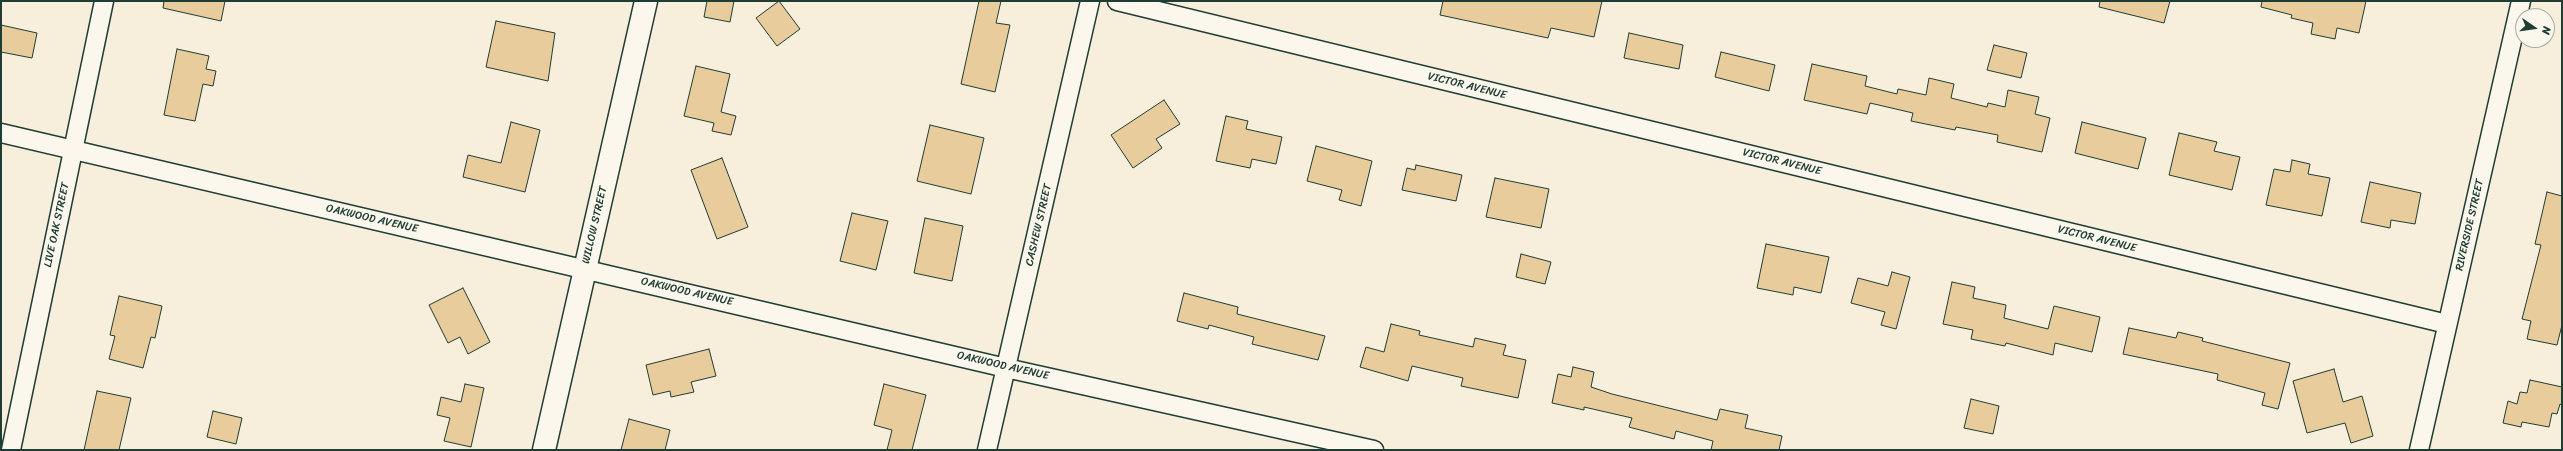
<!DOCTYPE html>
<html>
<head>
<meta charset="utf-8">
<style>
  body { margin:0 }
  #map { position:relative; width:2563px; height:451px; overflow:hidden; background:#f7eedc; font-family:Sriracha,sans-serif }
  canvas { display:block }
  .frame { position:absolute; inset:0; border:2px solid #1f3d34; pointer-events:none }
  .north { position:absolute; left:2515px; top:8px; width:40px; height:40px; box-sizing:border-box; background:#fbf7ec; border:1px solid #a3ada2; border-radius:50%; rotate:103deg; font-size:11px; font-weight:700; line-height:16px; text-align:center; color:#1f3d34 }
  .north::after { content:''; display:block; margin:auto; width:14px; height:18px; background:#1f3d34; clip-path:polygon(50% 0,100% 100%,50% 72%,0 100%) }
</style>
</head>
<body>
<div id="map">
<canvas width="2563" height="451"></canvas>
<div class="frame"></div>
<div class="north">N</div>
</div>
<script>
const ctx = document.querySelector('canvas').getContext('2d');
ctx.lineJoin = 'round';
function paint(path, color) { ctx.fillStyle = color; ctx.fill(path, 'evenodd'); }
const shape = rows => new Path2D(rows.map(r => 'M' + r).join(''));
function stroke(path, color, width, dash) { ctx.strokeStyle = color; ctx.lineWidth = width; ctx.lineCap = dash ? 'butt' : 'round'; ctx.setLineDash(dash || []); ctx.stroke(path); }
function write(font, color, halo, rows, align = 'center') {
  ctx.font = font + ' Sriracha,sans-serif'; ctx.lineWidth = 3.5; ctx.setLineDash([]); ctx.textBaseline = 'middle'; ctx.strokeStyle = halo; ctx.fillStyle = color; for (const [text, x, y, turn = 0] of rows) {
    ctx.save(); ctx.translate(x, y); ctx.rotate((+turn || 0) * Math.PI / 180); ctx.textAlign = isNaN(turn) ? turn : align; if (halo) ctx.strokeText(text, 0, 0); ctx.fillText(text, 0, 0); ctx.restore();
  }
}
const building = shape([
  [164,1,225,1,221,21,163,8,164,1],
  [707,1,734,1,730,22,704,17,707,1],
  [779,1,800,29,777,46,756,18,779,1],
  [979,1,1001,1,996,23,1010,25,995,92,961,84,979,1],
  [1443,1,1602,1,1594,37,1551,28,1548,38,1440,15,1443,1],
  [2100,1,2170,1,2164,23,2099,7,2100,1],
  [2262,1,2366,1,2359,33,2337,28,2335,39,2311,34,2313,23,2291,18,2292,15,2261,7,2262,1],
  [496,21,555,33,548,81,486,67,496,21],
  [1,25,37,33,32,58,1,52,1,25],
  [1629,33,1683,45,1679,69,1624,58,1629,33],
  [1994,45,2027,53,2021,78,1987,70,1994,45],
  [177,49,209,56,206,69,216,71,213,86,203,84,195,121,164,115,177,49],
  [1721,52,1775,65,1769,91,1715,77,1721,52],
  [1812,64,1867,76,1865,86,1897,94,1898,89,1926,95,1929,78,1954,84,1951,98,1987,107,1988,103,2005,107,2008,90,2039,97,2035,114,2050,118,2042,152,1997,142,1998,135,1956,127,1955,130,1911,121,1913,113,1870,103,1867,114,1804,100,1812,64],
  [696,66,730,74,721,112,736,116,731,135,712,131,714,123,684,116,696,66],
  [1164,100,1180,124,1156,139,1162,148,1133,168,1111,135,1164,100],
  [1226,116,1248,121,1246,129,1282,137,1276,164,1252,159,1250,168,1216,161,1226,116],
  [511,122,540,130,525,192,463,177,468,155,501,163,511,122],
  [2082,122,2146,138,2138,169,2075,153,2082,122],
  [930,125,984,138,971,194,917,181,930,125],
  [2179,133,2217,142,2214,151,2240,157,2232,190,2169,175,2179,133],
  [1316,146,1372,161,1361,206,1339,200,1342,190,1307,181,1316,146],
  [722,158,748,227,717,239,691,170,722,158],
  [2292,160,2310,164,2308,174,2330,178,2322,216,2266,205,2274,169,2290,172,2292,160],
  [1416,165,1462,175,1456,201,1402,190,1407,168,1415,170,1416,165],
  [1495,178,1549,189,1541,228,1486,217,1495,178],
  [2370,182,2421,193,2415,224,2391,220,2390,228,2361,222,2370,182],
  [2547,192,2562,196,2562,325,2557,345,2527,339,2531,321,2522,319,2541,245,2535,244,2547,192],
  [852,213,888,221,876,270,840,261,852,213],
  [925,218,963,226,952,281,914,273,925,218],
  [1766,244,1829,257,1821,293,1794,287,1793,295,1757,288,1766,244],
  [1521,254,1551,262,1545,284,1516,277,1521,254],
  [1892,272,1910,277,1896,329,1881,325,1885,312,1851,303,1858,278,1888,286,1892,272],
  [1952,282,1975,287,1973,298,2006,305,2004,318,2048,329,2054,306,2100,317,2092,352,2055,343,2053,355,2006,343,2005,346,1971,339,1973,330,1943,324,1952,282],
  [463,288,490,342,468,354,460,337,448,343,429,305,463,288],
  [1184,293,1238,307,1237,314,1325,336,1318,360,1252,344,1254,337,1209,325,1208,329,1177,321,1184,293],
  [119,296,162,306,155,338,151,337,143,368,109,359,115,336,110,335,119,296],
  [1391,324,1420,331,1419,335,1473,347,1475,338,1506,345,1503,355,1526,360,1518,398,1461,386,1463,378,1412,366,1408,381,1360,367,1366,347,1384,352,1391,324],
  [2129,328,2176,338,2178,332,2203,338,2202,341,2290,363,2278,409,2262,405,2265,393,2217,380,2218,374,2123,354,2129,328],
  [709,349,716,376,691,382,694,392,671,397,670,391,653,395,646,365,709,349],
  [1573,367,1594,372,1591,387,1612,394,1717,420,1720,409,1748,415,1745,428,1782,436,1779,450,1711,450,1713,441,1676,431,1674,439,1629,427,1632,418,1584,407,1584,410,1552,403,1558,374,1571,377,1573,367],
  [2334,369,2343,402,2362,396,2373,436,2351,443,2345,423,2307,433,2293,381,2334,369],
  [2530,380,2562,387,2562,405,2560,404,2557,414,2552,413,2549,427,2522,422,2521,427,2503,423,2508,401,2517,404,2520,392,2527,393,2530,380],
  [465,384,484,388,471,447,444,441,450,418,437,415,441,397,461,402,465,384],
  [884,384,926,395,912,450,887,450,892,430,874,425,884,384],
  [97,391,131,398,119,450,84,450,97,391],
  [1971,399,1999,406,1993,434,1964,428,1971,399],
  [213,411,242,418,236,444,207,437,213,411],
  [629,419,670,430,665,450,621,450,629,419]
]);
paint(building, '#e9cc9c');
stroke(building, '#1f3d34', 1);
const minor = shape([
  [1117,1,2447,324],
  [1,133,1006,368,1374,450],
  [11,450,104,1],
  [987,450,1090,1],
  [2419,450,2521,1]
]);
const tertiary = shape([
  [544,450,646,1]
]);
stroke(minor, '#1f3d34', 21);
stroke(tertiary, '#1f3d34', 25);
stroke(minor, '#fbf7ec', 18);
stroke(tertiary, '#fbf7ec', 22);
write('11px', '#1f3d34', '#fbf7ec', [
  ["VICTOR AVENUE",1467,86,14],
  ["VICTOR AVENUE",1782,162,14],
  ["OAKWOOD AVENUE",372,219,13],
  ["LIVE OAK STREET",57,225,-78],
  ["WILLOW STREET",595,225,-77],
  ["CASHEW STREET",1039,225,-77],
  ["RIVERSIDE STREET",2470,225,-77],
  ["VICTOR AVENUE",2097,239,14],
  ["OAKWOOD AVENUE",687,292,13],
  ["OAKWOOD AVENUE",1003,366,13]
]);
</script>
</body>
</html>
